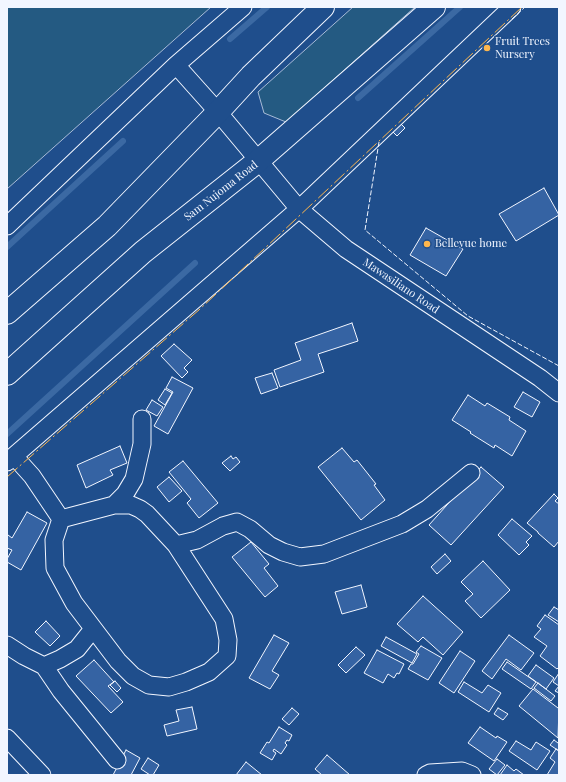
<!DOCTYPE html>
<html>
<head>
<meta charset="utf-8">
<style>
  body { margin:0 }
  #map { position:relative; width:566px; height:782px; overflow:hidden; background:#1f4e8c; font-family:"Playfair Display",serif }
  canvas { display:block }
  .frame { position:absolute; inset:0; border:8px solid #f2f6ff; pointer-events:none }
</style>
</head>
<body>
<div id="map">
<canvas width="566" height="782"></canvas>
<div class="frame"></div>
</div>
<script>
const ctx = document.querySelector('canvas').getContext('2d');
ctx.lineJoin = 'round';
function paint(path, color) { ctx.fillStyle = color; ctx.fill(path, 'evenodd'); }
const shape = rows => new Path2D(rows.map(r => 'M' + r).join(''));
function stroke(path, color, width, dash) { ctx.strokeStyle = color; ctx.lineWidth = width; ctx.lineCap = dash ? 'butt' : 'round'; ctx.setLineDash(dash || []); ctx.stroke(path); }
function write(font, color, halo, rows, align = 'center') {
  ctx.font = font + ' "Playfair Display",serif'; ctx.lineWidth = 3; ctx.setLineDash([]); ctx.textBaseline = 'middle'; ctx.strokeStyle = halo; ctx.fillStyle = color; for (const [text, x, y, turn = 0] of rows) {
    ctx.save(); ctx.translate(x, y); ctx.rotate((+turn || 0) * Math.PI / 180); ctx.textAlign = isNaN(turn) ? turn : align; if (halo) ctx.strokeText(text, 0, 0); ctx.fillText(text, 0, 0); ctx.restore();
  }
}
const green = shape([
  [7,7,211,7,7,189,7,7],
  [353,7,415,7,286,122,264,113,258,92,353,7]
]);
paint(green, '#245a82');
stroke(green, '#a8bbd7', 1);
stroke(shape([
  [230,39,267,7],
  [358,98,460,7],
  [7,247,123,141],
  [7,434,195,263]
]), '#3b69a3', 6);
const building = shape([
  [396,119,405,128,397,136,388,127,396,119],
  [544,188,559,215,516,241,499,214,544,188],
  [426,228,463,249,446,276,410,255,426,228],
  [352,323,358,341,318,354,324,372,280,387,274,370,301,360,295,343,352,323],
  [174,344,192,360,184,368,188,372,182,378,161,356,174,344],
  [272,373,278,388,261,394,255,378,272,373],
  [172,377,193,388,168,434,154,426,173,392,166,388,172,377],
  [165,389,172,393,165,405,158,400,165,389],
  [523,392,540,402,532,417,514,407,523,392],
  [468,395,485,406,487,403,510,417,509,420,526,431,512,456,495,445,494,448,470,433,471,432,452,420,468,395],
  [152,400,163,407,157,416,146,410,152,400],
  [120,446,127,463,110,470,113,475,86,488,77,465,120,446],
  [342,448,354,462,357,460,376,484,374,485,385,500,361,520,318,467,342,448],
  [231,456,233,459,236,457,240,462,230,471,222,463,231,456],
  [183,461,218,503,199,518,187,503,191,499,169,472,183,461],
  [481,467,504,487,451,545,429,525,481,467],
  [169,477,182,491,169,502,157,487,169,477],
  [554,494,558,498,555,501,559,504,559,541,554,547,538,533,538,532,527,523,554,494],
  [27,512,47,523,21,570,7,562,7,559,12,550,7,548,7,536,8,535,12,538,27,512],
  [512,519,532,536,526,542,529,545,519,555,498,535,512,519],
  [251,542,269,564,264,568,278,586,265,597,232,557,251,542],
  [445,554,451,561,437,574,431,567,445,554],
  [483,561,510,590,481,618,465,601,473,594,461,582,483,561],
  [361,585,367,607,342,614,335,592,361,585],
  [423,596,463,632,443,655,423,637,418,642,397,624,423,596],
  [554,607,559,610,559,622,548,615,554,607],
  [545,615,559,625,559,667,557,669,540,656,547,646,534,637,541,629,537,626,545,615],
  [46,621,60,636,50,646,35,632,46,621],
  [274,635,289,643,272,671,279,675,270,689,249,678,274,635],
  [509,635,534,653,521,670,506,659,492,679,482,671,509,635],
  [386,637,417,654,412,663,381,646,386,637],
  [421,646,442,658,428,680,408,669,411,664,413,664,419,654,416,652,421,646],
  [356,647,365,655,346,673,338,665,356,647],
  [377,650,404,664,399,674,397,673,394,678,388,674,383,683,364,673,377,650],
  [460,651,475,661,454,693,439,683,460,651],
  [94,660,114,682,108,686,123,702,111,713,76,676,94,660],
  [507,662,536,682,531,689,502,669,507,662],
  [536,665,554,678,546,689,528,676,536,665],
  [559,673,559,693,555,691,559,686,553,682,559,673],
  [115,681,121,688,117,692,110,685,115,681],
  [464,682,482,693,488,685,501,693,489,712,458,692,464,682],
  [538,683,555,696,551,701,534,688,538,683],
  [533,689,558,708,559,707,558,738,519,706,533,689],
  [192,707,197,729,167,736,164,725,179,721,176,710,192,707],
  [292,708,299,714,289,725,282,719,292,708],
  [498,708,508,714,503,720,494,714,498,708],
  [279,727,292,735,289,741,287,740,285,743,287,745,281,754,274,749,273,751,276,753,272,760,260,753,267,742,269,743,279,727],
  [480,727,496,738,497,736,507,742,494,761,468,743,480,727],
  [554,740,558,743,559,742,559,751,550,745,554,740],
  [516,741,531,750,536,742,550,751,537,770,509,751,516,741],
  [556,749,559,751,559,775,547,775,555,762,550,758,556,749],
  [126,750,140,758,131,775,113,775,126,750],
  [327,755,350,775,322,775,315,769,327,755],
  [148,758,159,765,153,775,150,775,141,769,148,758],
  [497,759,505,765,497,775,489,769,497,759],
  [246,762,262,775,236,775,246,762],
  [507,765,514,771,516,769,524,775,500,775,507,765]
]);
paint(building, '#3563a3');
stroke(building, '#f2f6ff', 1);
const street = shape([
  [176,65,218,112,299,209,346,249,540,378,559,393],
  [7,226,176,65,243,7],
  [14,456,32,476,61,519,114,505,131,505,140,509,147,514,176,545,224,619,228,640,227,656,209,672,186,682,169,687,149,685,133,676,118,661,74,603,55,568,54,540,61,519],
  [7,462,299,209,512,7],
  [114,505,125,494,134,479,142,444,142,419],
  [176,545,197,540,223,526,237,522,250,529,269,545,283,552,300,557,324,554,402,524,427,509,471,473],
  [7,645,24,656,44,666,60,659,77,649,93,629],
  [44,666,61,691,117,760],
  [7,738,42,775],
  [426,775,430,773,462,771,472,775]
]);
const primary = shape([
  [7,313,107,226,218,112,251,76,323,7],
  [7,374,143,252,258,161,434,7]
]);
stroke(street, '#f2f6ff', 19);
stroke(primary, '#f2f6ff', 24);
stroke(street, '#1f4e8c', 17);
stroke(primary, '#1f4e8c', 22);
stroke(shape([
  [512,19,525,7],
  [379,142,365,230,468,316,559,366]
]), '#f2f6ff', 1, [5, 2]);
stroke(shape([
  [7,477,200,309,522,7]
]), '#ffb74d', 1, [14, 3, 2, 3]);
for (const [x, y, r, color] of [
  [487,48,4,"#ffb74d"],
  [427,244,4,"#ffb74d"]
]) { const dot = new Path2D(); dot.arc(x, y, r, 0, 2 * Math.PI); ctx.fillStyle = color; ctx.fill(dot); stroke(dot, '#1f4e8c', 1.5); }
write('11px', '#f2f6ff', '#1f4e8c', [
  ["Fruit Trees",495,42],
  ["Nursery",495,55],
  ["Bellevue home",435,244]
], 'left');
write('11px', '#f2f6ff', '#1f4e8c', [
  ["Sam Nujoma Road",221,191,-38],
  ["Mawasiliano Road",401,286,34]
]);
</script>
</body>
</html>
